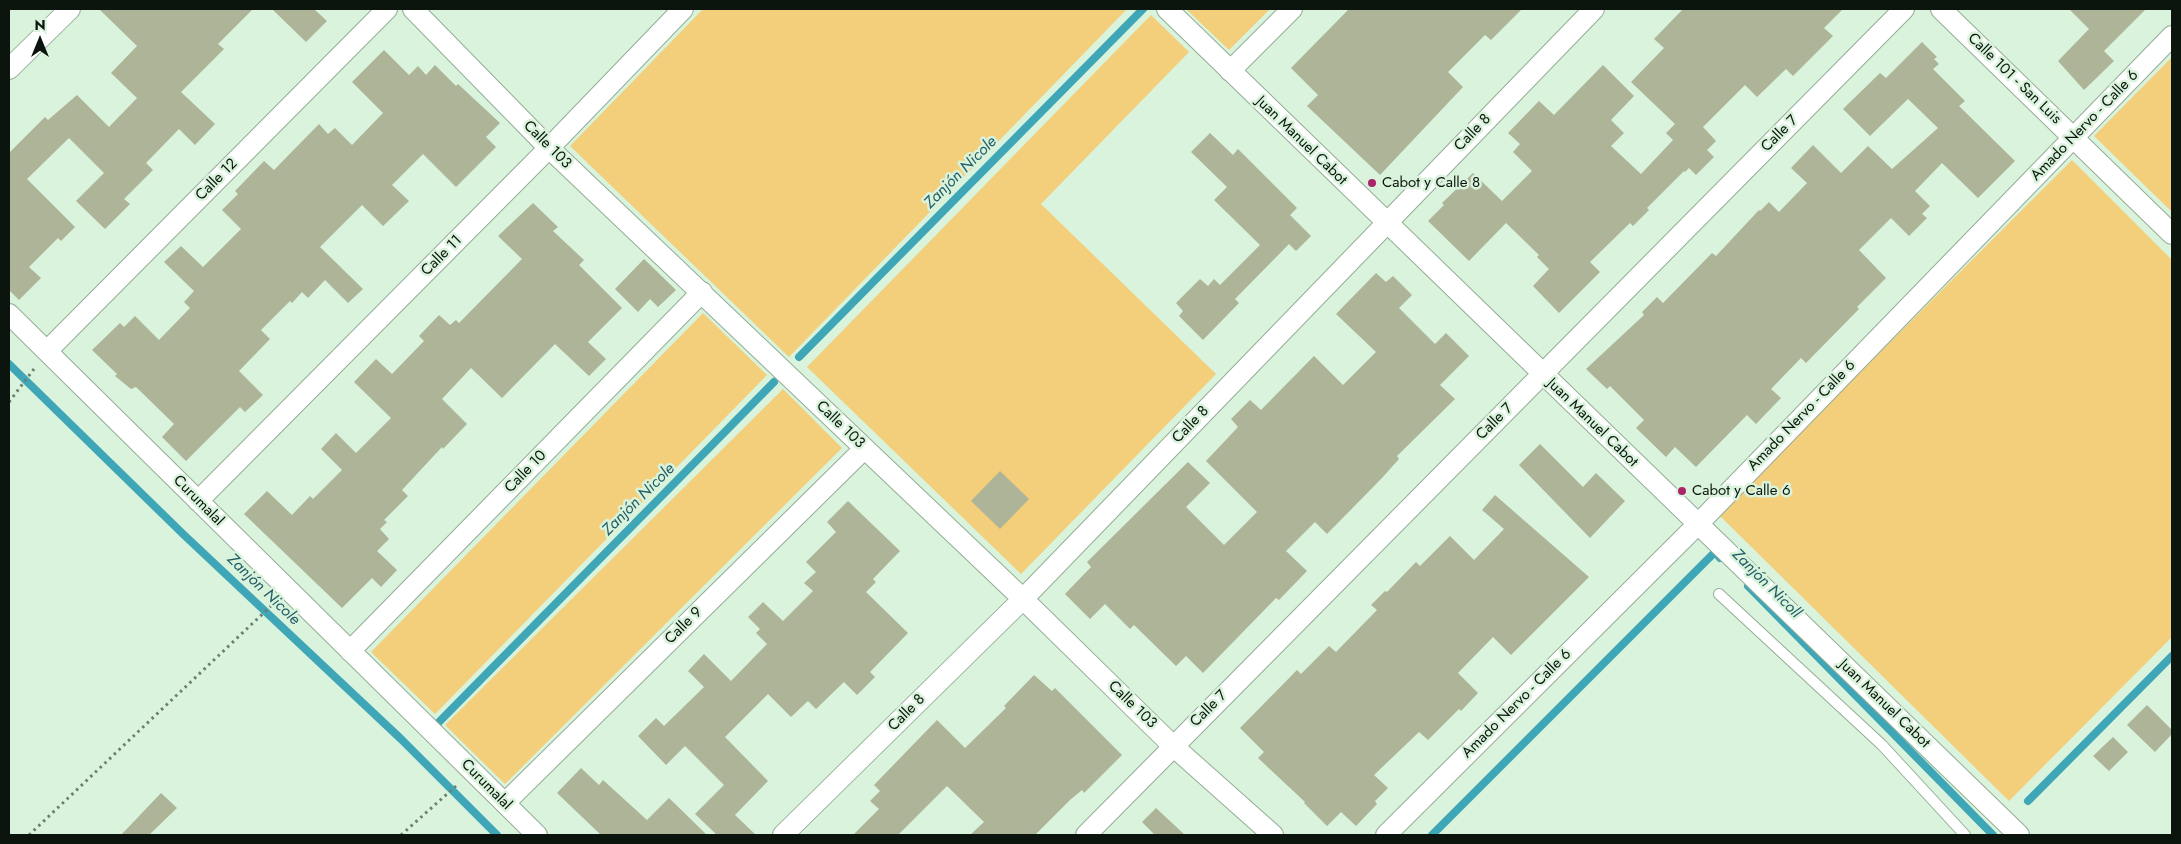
<!DOCTYPE html>
<html>
<head>
<meta charset="utf-8">
<style>
  body { margin:0 }
  #map { position:relative; width:2181px; height:844px; overflow:hidden; background:#d9f3dc; font-family:Jost,sans-serif }
  canvas { display:block }
  .frame { position:absolute; inset:0; border:10px solid #0c150d; pointer-events:none }
  .north { position:absolute; left:15px; top:15px; width:50px; height:50px; -webkit-text-stroke:4px #d9f3dc; paint-order:stroke; rotate:0deg; font-size:14px; font-weight:700; line-height:20px; text-align:center; color:#0c150d }
  .north::after { content:''; display:block; margin:auto; width:18px; height:22px; background:#0c150d; clip-path:polygon(50% 0,100% 100%,50% 72%,0 100%) }
</style>
</head>
<body>
<div id="map">
<canvas width="2181" height="844"></canvas>
<div class="frame"></div>
<div class="north">N</div>
</div>
<script>
const ctx = document.querySelector('canvas').getContext('2d');
ctx.lineJoin = 'round';
function paint(path, color) { ctx.fillStyle = color; ctx.fill(path, 'evenodd'); }
const shape = rows => new Path2D(rows.map(r => 'M' + r).join(''));
function stroke(path, color, width, dash) { ctx.strokeStyle = color; ctx.lineWidth = width; ctx.lineCap = dash ? 'butt' : 'round'; ctx.setLineDash(dash || []); ctx.stroke(path); }
function write(font, color, halo, rows, align = 'center') {
  ctx.font = font + ' Jost,sans-serif'; ctx.lineWidth = 5; ctx.setLineDash([]); ctx.textBaseline = 'middle'; ctx.strokeStyle = halo; ctx.fillStyle = color; for (const [text, x, y, turn = 0] of rows) {
    ctx.save(); ctx.translate(x, y); ctx.rotate((+turn || 0) * Math.PI / 180); ctx.textAlign = isNaN(turn) ? turn : align; if (halo) ctx.strokeText(text, 0, 0); ctx.fillText(text, 0, 0); ctx.restore();
  }
}
paint(shape([
  [703,9,1127,9,789,357,570,146],
  [1186,9,1270,9,1229,50],
  [1151,15,1189,52,1041,204,1216,374,1021,574,807,367],
  [2172,57,2172,212,2094,136],
  [2072,160,2172,260,2172,637,2009,801,1718,514],
  [703,313,767,375,435,714,371,652],
  [783,389,842,448,505,784,445,725]
]), '#f3cf7b');
stroke(shape([
  [799,357,1143,9],
  [9,364,183,534,401,739,497,835],
  [1748,586,1993,835],
  [438,723,774,382],
  [2028,801,2172,656],
  [1432,835,1715,552,1720,558]
]), '#3ea6b6', 8);
paint(shape([
  [99,9,253,9,218,44,224,49,181,92,215,124,195,145,179,129,146,163,153,170,124,199,130,204,105,229,76,201,104,173,69,138,27,179,75,227,61,241,58,238,29,267,41,278,19,300,9,290,9,153,45,117,48,120,77,95,109,127,137,98,111,73,137,46],
  [272,9,314,9,327,21,306,42],
  [1349,9,1522,9,1491,40,1485,35,1448,72,1463,87,1380,175,1307,106,1318,95,1291,68],
  [1683,9,1843,9,1824,28,1833,36,1793,76,1786,69,1757,97,1745,85,1703,127,1716,141,1707,150,1714,157,1696,175,1689,168,1685,172,1684,171,1647,208,1649,210,1633,226,1630,223,1590,262,1600,272,1559,313,1533,286,1549,269,1537,257,1539,255,1506,223,1469,261,1428,221,1444,205,1442,203,1473,173,1502,201,1532,171,1513,152,1520,144,1508,133,1539,101,1554,115,1603,65,1634,96,1611,120,1624,133,1611,146,1641,174,1673,140,1666,133,1675,124,1631,82,1664,48,1654,39],
  [2069,9,2146,9,2104,51,2114,61,2084,90,2058,61,2089,29],
  [1922,42,1937,57,1934,59,1939,64,1933,69,1965,101,1959,106,2015,161,1978,198,1942,163,1915,191,1930,206,1922,214,1927,218,1909,236,1891,218,1859,250,1886,278,1857,307,1859,309,1806,363,1801,358,1771,389,1781,398,1756,424,1747,415,1696,467,1675,447,1666,457,1636,428,1644,420,1610,386,1607,389,1586,369,1644,315,1642,312,1657,297,1663,303,1712,253,1716,256,1759,210,1760,211,1769,202,1779,212,1807,183,1791,168,1813,145,1841,173,1868,146,1892,169,1938,128,1908,99,1870,136,1843,109,1880,73,1886,78],
  [384,50,409,75,418,66,426,75,435,65,456,86,458,84,500,123,486,137,496,147,456,187,423,154,392,185,409,201,383,226,362,205,320,247,363,289,348,303,325,280,308,298,302,292,292,303,290,301,261,330,270,339,239,371,263,395,245,412,240,407,186,461,162,437,174,424,136,387,131,389,115,376,117,374,92,350,120,323,124,327,135,316,159,340,190,308,184,302,194,291,164,262,181,246,203,267,241,229,222,210,238,194,235,191,264,161,274,170,319,124,328,134,335,128,352,145,383,113,352,82],
  [1210,133,1233,155,1238,149,1297,208,1290,215,1311,236,1296,251,1289,244,1235,299,1239,303,1203,340,1179,316,1183,311,1176,303,1200,279,1208,286,1214,279,1220,285,1260,245,1214,200,1227,187,1191,152],
  [533,203,558,227,553,231,584,260,579,265,622,308,588,342,606,359,589,376,555,344,502,398,471,368,442,399,467,424,443,449,442,447,402,490,408,496,384,520,387,522,380,529,389,539,377,551,397,570,381,587,372,578,342,608,244,514,267,491,292,515,310,496,313,499,342,470,321,449,336,433,356,453,391,418,354,382,376,359,392,374,424,341,419,336,439,315,450,325,456,320,459,323,522,259,498,236],
  [644,259,676,290,658,307,650,299,638,312,615,289],
  [1376,273,1386,282,1393,276,1412,295,1399,308,1435,344,1446,333,1469,356,1440,385,1455,399,1397,456,1399,459,1381,479,1327,534,1315,522,1286,551,1307,571,1279,600,1276,598,1203,673,1186,656,1176,666,1134,625,1130,629,1105,604,1090,619,1065,594,1091,567,1087,562,1188,462,1210,483,1186,507,1224,545,1257,512,1206,461,1238,427,1231,419,1250,400,1261,410,1314,356,1343,385,1376,352,1336,314],
  [1540,444,1583,487,1596,473,1625,501,1590,538,1519,465],
  [1000,471,1029,499,1000,529,971,501],
  [1495,495,1589,577,1511,655,1493,637,1458,673,1478,693,1461,711,1459,709,1428,740,1419,732,1374,775,1388,788,1375,801,1377,804,1356,826,1341,812,1327,826,1304,803,1305,802,1258,758,1264,752,1240,728,1297,670,1301,674,1329,646,1336,652,1377,610,1371,605,1385,591,1387,592,1416,562,1420,566,1450,536,1474,560,1504,529,1482,510],
  [848,501,900,551,873,579,876,582,866,592,908,633,870,672,875,677,857,695,844,682,816,709,808,701,791,717,768,694,725,737,768,781,735,815,756,835,717,835,695,814,724,785,685,746,666,765,638,736,656,718,664,726,704,687,688,671,704,654,731,681,767,644,756,633,760,629,748,617,763,602,783,621,813,591,804,583,816,572,806,562,836,532,827,522],
  [1034,675,1052,691,1055,688,1122,755,1084,793,1082,790,1070,800,1035,835,970,835,984,822,947,786,898,835,853,835,879,809,870,801,880,791,874,785,937,720,965,748,1006,708,1004,706],
  [2147,705,2172,730,2172,734,2155,752,2127,725],
  [2113,737,2128,752,2109,771,2093,756],
  [581,768,599,785,603,780,647,820,669,798,707,835,601,835,557,793],
  [161,793,177,808,149,835,121,835],
  [1156,808,1185,835,1155,835,1142,822]
]), '#aeb497');
const service = shape([
  [1719,594,1882,745,1965,835]
]);
const minor = shape([
  [413,9,549,148,1023,599,1173,746,1273,835],
  [1167,9,2019,835],
  [1941,9,2172,234],
  [9,69,70,9],
  [1230,71,1292,9],
  [9,314,537,835],
  [47,351,387,9],
  [198,501,549,148,683,9],
  [350,651,702,292],
  [505,803,864,449],
  [783,835,1023,599,1594,9],
  [1086,835,1904,9],
  [1386,835,1699,523,2172,36]
]);
stroke(service, '#95ad97', 12);
stroke(minor, '#95ad97', 22);
stroke(shape([
  [9,402,34,369],
  [29,835,272,605],
  [401,835,456,786]
]), '#6d7e6f', 3, [2.5, 4]);
stroke(service, '#fff', 10);
stroke(minor, '#fff', 20);
for (const [x, y, r, color] of [
  [1372,183,5,"#ab246a"],
  [1682,491,5,"#ab246a"]
]) { const dot = new Path2D(); dot.arc(x, y, r, 0, 2 * Math.PI); ctx.fillStyle = color; ctx.fill(dot); stroke(dot, '#d9f3dc', 2); }
write('15px', '#0c150d', '#d9f3dc', [
  ["Calle 101 - San Luis",2014,79,44],
  ["Amado Nervo - Calle 6",2085,126,-46],
  ["Calle 8",1473,133,-46],
  ["Calle 7",1780,134,-45],
  ["Juan Manuel Cabot",1301,141,44],
  ["Calle 103",547,145,45],
  ["Calle 12",217,180,-45],
  ["Calle 11",442,256,-45],
  ["Amado Nervo - Calle 6",1802,416,-46],
  ["Calle 7",1495,422,-45],
  ["Juan Manuel Cabot",1592,423,44],
  ["Calle 103",840,425,44],
  ["Calle 8",1191,425,-46],
  ["Calle 10",526,472,-46],
  ["Curumalal",198,501,45],
  ["Calle 9",684,626,-45],
  ["Amado Nervo - Calle 6",1517,704,-45],
  ["Juan Manuel Cabot",1884,704,44],
  ["Calle 103",1132,705,44],
  ["Calle 7",1209,709,-45],
  ["Calle 8",907,713,-45],
  ["Curumalal",486,785,45]
]);
write('15px', '#0c150d', '#d9f3dc', [
  ["Cabot y Calle 8",1382,183],
  ["Cabot y Calle 6",1692,491]
], 'left');
write('italic 16px', '#245d66', '#d9f3dc', [
  ["Zanjón Nicole",961,173,-45],
  ["Zanjón Nicole",639,500,-45],
  ["Zanjón Nicoll",1766,584,45],
  ["Zanjón Nicole",263,590,44]
]);
</script>
</body>
</html>
